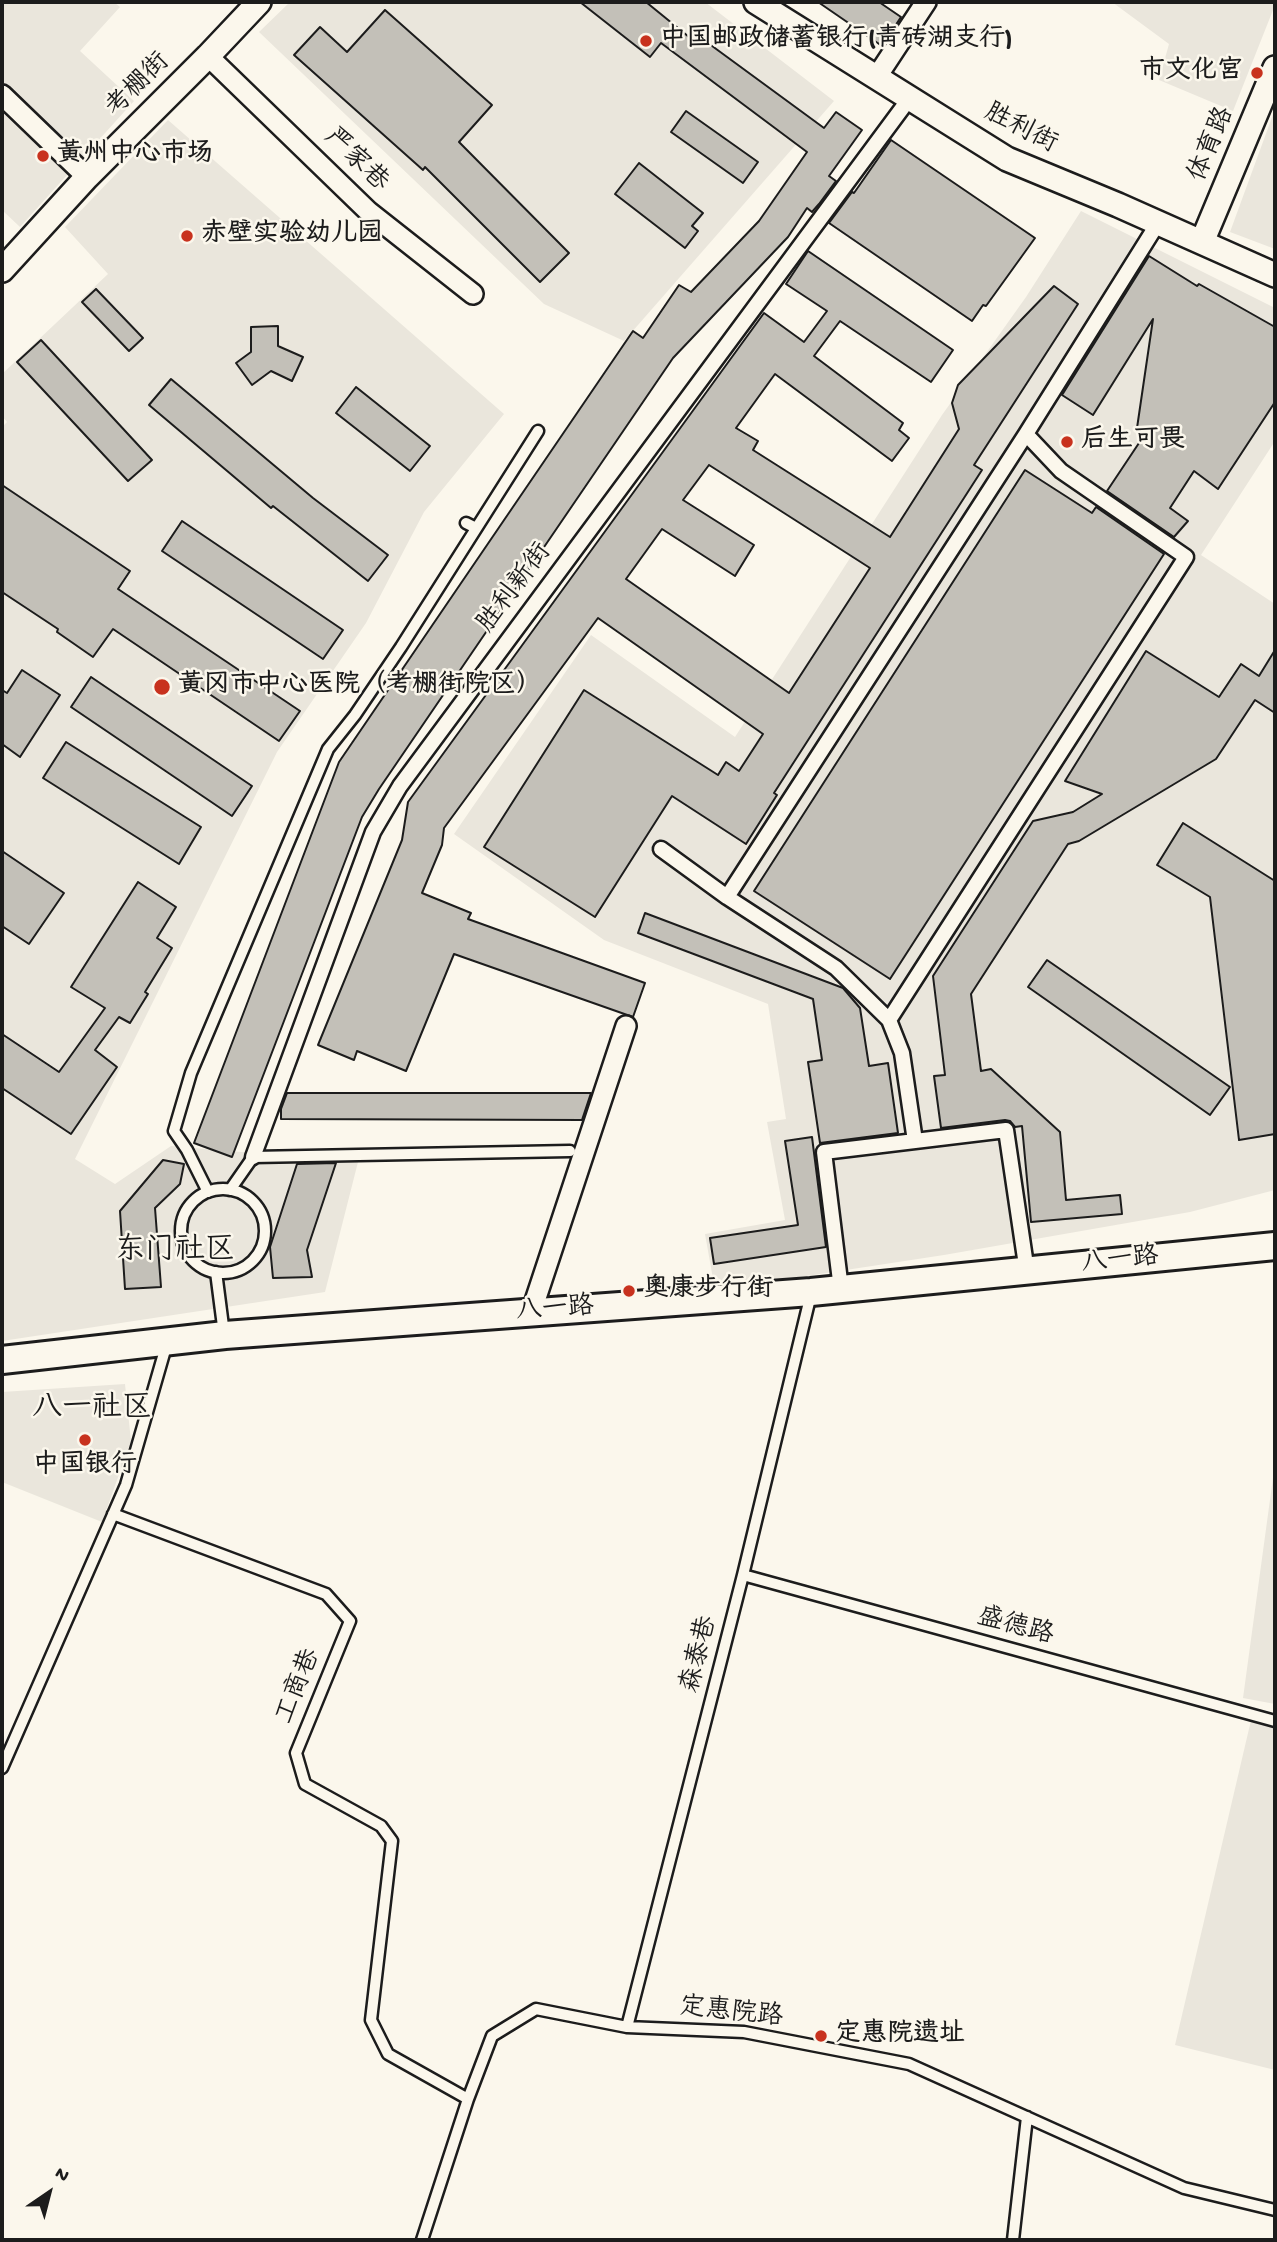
<!DOCTYPE html>
<html>
<head>
<meta charset="utf-8">
<style>
  body { margin:0 }
  #map { position:relative; width:1277px; height:2242px; overflow:hidden; background:#fbf7ec; font-family:"Gochi Hand",sans-serif }
  canvas { display:block }
  .frame { position:absolute; inset:0; border:4px solid #1c1c1c; pointer-events:none }
  .north { position:absolute; left:14px; top:2158px; width:70px; height:70px; -webkit-text-stroke:5px #fbf7ec; paint-order:stroke; rotate:35deg; font-size:19px; font-weight:700; line-height:28px; text-align:center; color:#1c1c1c }
  .north::after { content:''; display:block; margin:auto; width:24px; height:32px; background:#1c1c1c; clip-path:polygon(50% 0,100% 100%,50% 72%,0 100%) }
</style>
</head>
<body>
<div id="map">
<canvas width="1277" height="2242"></canvas>
<div class="frame"></div>
<div class="north">N</div>
</div>
<script>
const ctx = document.querySelector('canvas').getContext('2d');
ctx.lineJoin = 'round';
function paint(path, color) { ctx.fillStyle = color; ctx.fill(path, 'evenodd'); }
const shape = rows => new Path2D(rows.map(r => 'M' + r).join(''));
function stroke(path, color, width, dash) { ctx.strokeStyle = color; ctx.lineWidth = width; ctx.lineCap = dash ? 'butt' : 'round'; ctx.setLineDash(dash || []); ctx.stroke(path); }
function write(font, color, halo, rows, align = 'center') {
  ctx.font = font + ' "Gochi Hand","LXGW WenKai TC",sans-serif'; ctx.lineWidth = 5; ctx.setLineDash([]); ctx.textBaseline = 'middle'; ctx.strokeStyle = halo; ctx.fillStyle = color; for (const [text, x, y, turn = 0] of rows) {
    ctx.save(); ctx.translate(x, y); ctx.rotate((+turn || 0) * Math.PI / 180); ctx.textAlign = isNaN(turn) ? turn : align; if (halo) ctx.strokeText(text, 0, 0); ctx.fillText(text, 0, 0); ctx.restore();
  }
}
paint(shape([
  [2,2,114,2,120,7,80,51,134,101,20,227,2,210],
  [290,2,705,2,834,101,624,341,544,304,259,32],
  [1112,2,1275,2,1275,5,1233,111,1159,80,1169,44],
  [1275,109,1275,249,1230,232],
  [168,120,504,414,424,512,366,623,277,752,75,1159,115,1184,171,1146,358,1162,325,1292,2,1341,2,427,7,422,2,416,2,374,108,274,65,227],
  [1081,211,1275,308,1275,441,1201,555,1275,604,1275,1190,1190,1212,944,1255,715,1290,705,1234,785,1220,767,1122,786,1119,768,1004,604,940,454,834,591,635,735,737,942,415,1026,297],
  [125,1384,131,1441,102,1522,2,1482,2,1392],
  [1275,1463,1275,1704,1243,1698],
  [1252,1716,1275,1725,1275,2070,1175,2045]
]), '#eae6dc');
const building = shape([
  [580,2,646,2,689,37,693,32,824,128,836,112,862,130,829,176,836,181,819,204,812,212,807,208,788,237,673,358,379,789,362,817,232,1157,194,1143,339,762,633,331,643,338,679,285,691,292,759,221,807,152,661,43,650,57,580,2],
  [818,2,879,2,901,17,882,46,818,2],
  [385,10,492,105,459,142,569,253,540,282,425,167,423,170,294,55,320,27,347,52,385,10],
  [686,111,758,162,743,183,671,132,686,111],
  [891,140,1035,238,986,306,983,305,972,321,829,223,852,192,854,193,891,140],
  [639,163,703,213,692,226,698,231,685,248,615,194,639,163],
  [808,251,953,350,931,382,840,321,814,356,903,423,899,430,909,438,892,461,775,374,736,428,758,441,753,450,890,537,959,429,952,403,958,385,1054,286,1078,304,974,465,982,470,774,793,777,795,746,844,672,796,595,917,484,847,584,690,718,775,726,762,739,771,763,734,598,618,444,828,442,845,422,893,471,913,468,919,645,983,633,1017,454,954,406,1071,357,1051,354,1060,318,1045,402,840,408,802,764,313,804,342,827,311,786,284,808,251],
  [709,465,870,568,789,693,626,579,662,529,735,576,754,545,683,500,709,465],
  [1149,256,1197,286,1199,284,1275,327,1275,402,1218,489,1194,471,1170,508,1188,521,1174,537,1107,491,1145,434,1137,428,1153,319,1093,415,1062,395,1149,256],
  [96,289,143,338,129,351,82,302,96,289],
  [278,326,278,346,303,357,292,381,271,371,252,385,236,363,251,352,251,327,278,326],
  [41,340,152,460,128,481,17,362,41,340],
  [171,379,313,498,388,555,368,581,273,506,271,508,149,405,171,379],
  [356,387,430,446,410,471,336,413,356,387],
  [1025,470,1092,513,1096,507,1164,554,890,979,754,891,1025,470],
  [2,485,130,571,118,589,300,711,279,741,113,629,93,657,57,632,58,629,2,592,2,485],
  [182,521,343,630,323,659,162,551,182,521],
  [1275,650,1275,713,1255,700,1216,759,1079,841,1068,844,971,994,981,1071,991,1069,1060,1132,1066,1200,1120,1195,1122,1214,1031,1222,1022,1126,1015,1127,1010,1121,1005,1120,941,1128,934,1076,945,1075,933,976,1033,821,1073,812,1102,794,1065,781,1146,651,1219,697,1241,664,1259,676,1275,650],
  [22,670,60,695,20,757,2,744,2,690,7,693,22,670],
  [91,677,252,786,232,816,71,707,91,677],
  [66,742,201,827,179,864,43,778,66,742],
  [1183,823,1275,881,1275,1134,1239,1140,1210,897,1157,865,1183,823],
  [2,851,64,893,29,944,2,926,2,851],
  [138,882,176,907,157,938,172,948,145,992,148,994,130,1023,119,1017,95,1050,117,1067,71,1134,2,1088,2,1034,59,1072,105,1008,71,987,138,882],
  [645,913,843,988,860,1008,869,1066,888,1063,898,1133,820,1143,808,1062,822,1060,813,999,638,933,645,913],
  [1047,960,1230,1087,1210,1115,1028,987,1047,960],
  [287,1093,591,1093,582,1120,281,1119,281,1109,287,1093],
  [812,1137,826,1247,714,1264,710,1238,798,1225,785,1141,812,1137],
  [163,1160,184,1164,180,1184,155,1208,161,1287,125,1289,120,1211,163,1160],
  [336,1163,307,1250,312,1277,273,1278,270,1247,297,1164,336,1163]
]);
paint(building, '#c3c0b8');
stroke(building, '#1c1c1c', 2);
const service = shape([
  [466,523,476,528],
  '181 1231a42 42 0 1 1 84 0a42 42 0 1 1-84 0Z',
  [230,1190,253,1157,570,1151],
  [208,1192,187,1150,174,1131,191,1073,328,749,355,715,401,647,538,431],
  [216,1272,224,1334],
  [113,1514,326,1594,350,1621,296,1753,305,1784,381,1826,392,1841,371,2020,388,2054,468,2099],
  [743,1575,1275,1721],
  [2,1768,126,1485,167,1343],
  [627,2027,743,1575,811,1294],
  [422,2240,468,2099,492,2036,536,2009,627,2027,744,2032,909,2064,1184,2188,1275,2210],
  [1013,2240,1027,2117]
]);
const pedestrian = shape([
  [661,849,727,897,836,968,889,1020,902,1053,915,1141],
  [727,897,1026,434,1158,223],
  [889,1020,1186,557,1061,471,1026,434],
  [253,1157,373,832,400,786,909,99],
  [841,1289,824,1152,1006,1130,1027,1272]
]);
const minor = shape([
  [208,56,369,212,473,294],
  [876,78,926,2],
  [2,95,87,177],
  [531,1313,626,1026]
]);
const tertiary = shape([
  [756,2,1007,159,1118,205,1275,275],
  [1202,242,1275,68],
  [2,270,87,177,208,56,259,2]
]);
const secondary = shape([
  [2,1360,225,1335,811,1292,1275,1246]
]);
stroke(service, '#1c1c1c', 15);
stroke(pedestrian, '#1c1c1c', 19);
stroke(minor, '#1c1c1c', 24);
stroke(tertiary, '#1c1c1c', 28);
stroke(secondary, '#1c1c1c', 32);
stroke(service, '#fbf7ec', 10);
stroke(pedestrian, '#fbf7ec', 14);
stroke(minor, '#fbf7ec', 19);
stroke(tertiary, '#fbf7ec', 23);
stroke(secondary, '#fbf7ec', 26);
for (const [x, y, r, color] of [
  [646,41,7,"#c8321e"],
  [1257,73,7,"#c8321e"],
  [43,156,7,"#c8321e"],
  [187,236,7,"#c8321e"],
  [1067,442,7,"#c8321e"],
  [162,687,9,"#c8321e"],
  [629,1291,7,"#c8321e"],
  [85,1440,7,"#c8321e"],
  [821,2036,7,"#c8321e"]
]) { const dot = new Path2D(); dot.arc(x, y, r, 0, 2 * Math.PI); ctx.fillStyle = color; ctx.fill(dot); stroke(dot, '#fbf7ec', 2.5); }
write('bold 26px', '#1c1c1c', '#fbf7ec', [
  ["中国邮政储蓄银行(青砖湖支行)",660,41],
  ["市文化宫",1243,73,"right"],
  ["黄州中心市场",57,156],
  ["赤壁实验幼儿园",201,236],
  ["后生可畏",1081,442],
  ["黄冈市中心医院（考棚街院区）",178,687],
  ["奥康步行街",643,1291],
  ["中国银行",85,1467,"center"],
  ["定惠院遗址",835,2036]
], 'left');
write('26px', '#1c1c1c', '#fbf7ec', [
  ["考棚街",139,86,-45],
  ["胜利街",1020,130,27],
  ["体育路",1213,145,-67],
  ["严家巷",355,161,44],
  ["胜利新街",516,589,-53],
  ["八一路",1120,1262,-6],
  ["八一路",555,1311,-4],
  ["盛德路",1015,1628,15],
  ["森泰巷",701,1655,-76],
  ["工商巷",300,1687,-68],
  ["定惠院路",731,2014,6]
]);
write('30px', '#1c1c1c', '#fbf7ec', [
  ["东门社区",175,1252],
  ["八一社区",92,1410]
]);
</script>
</body>
</html>
